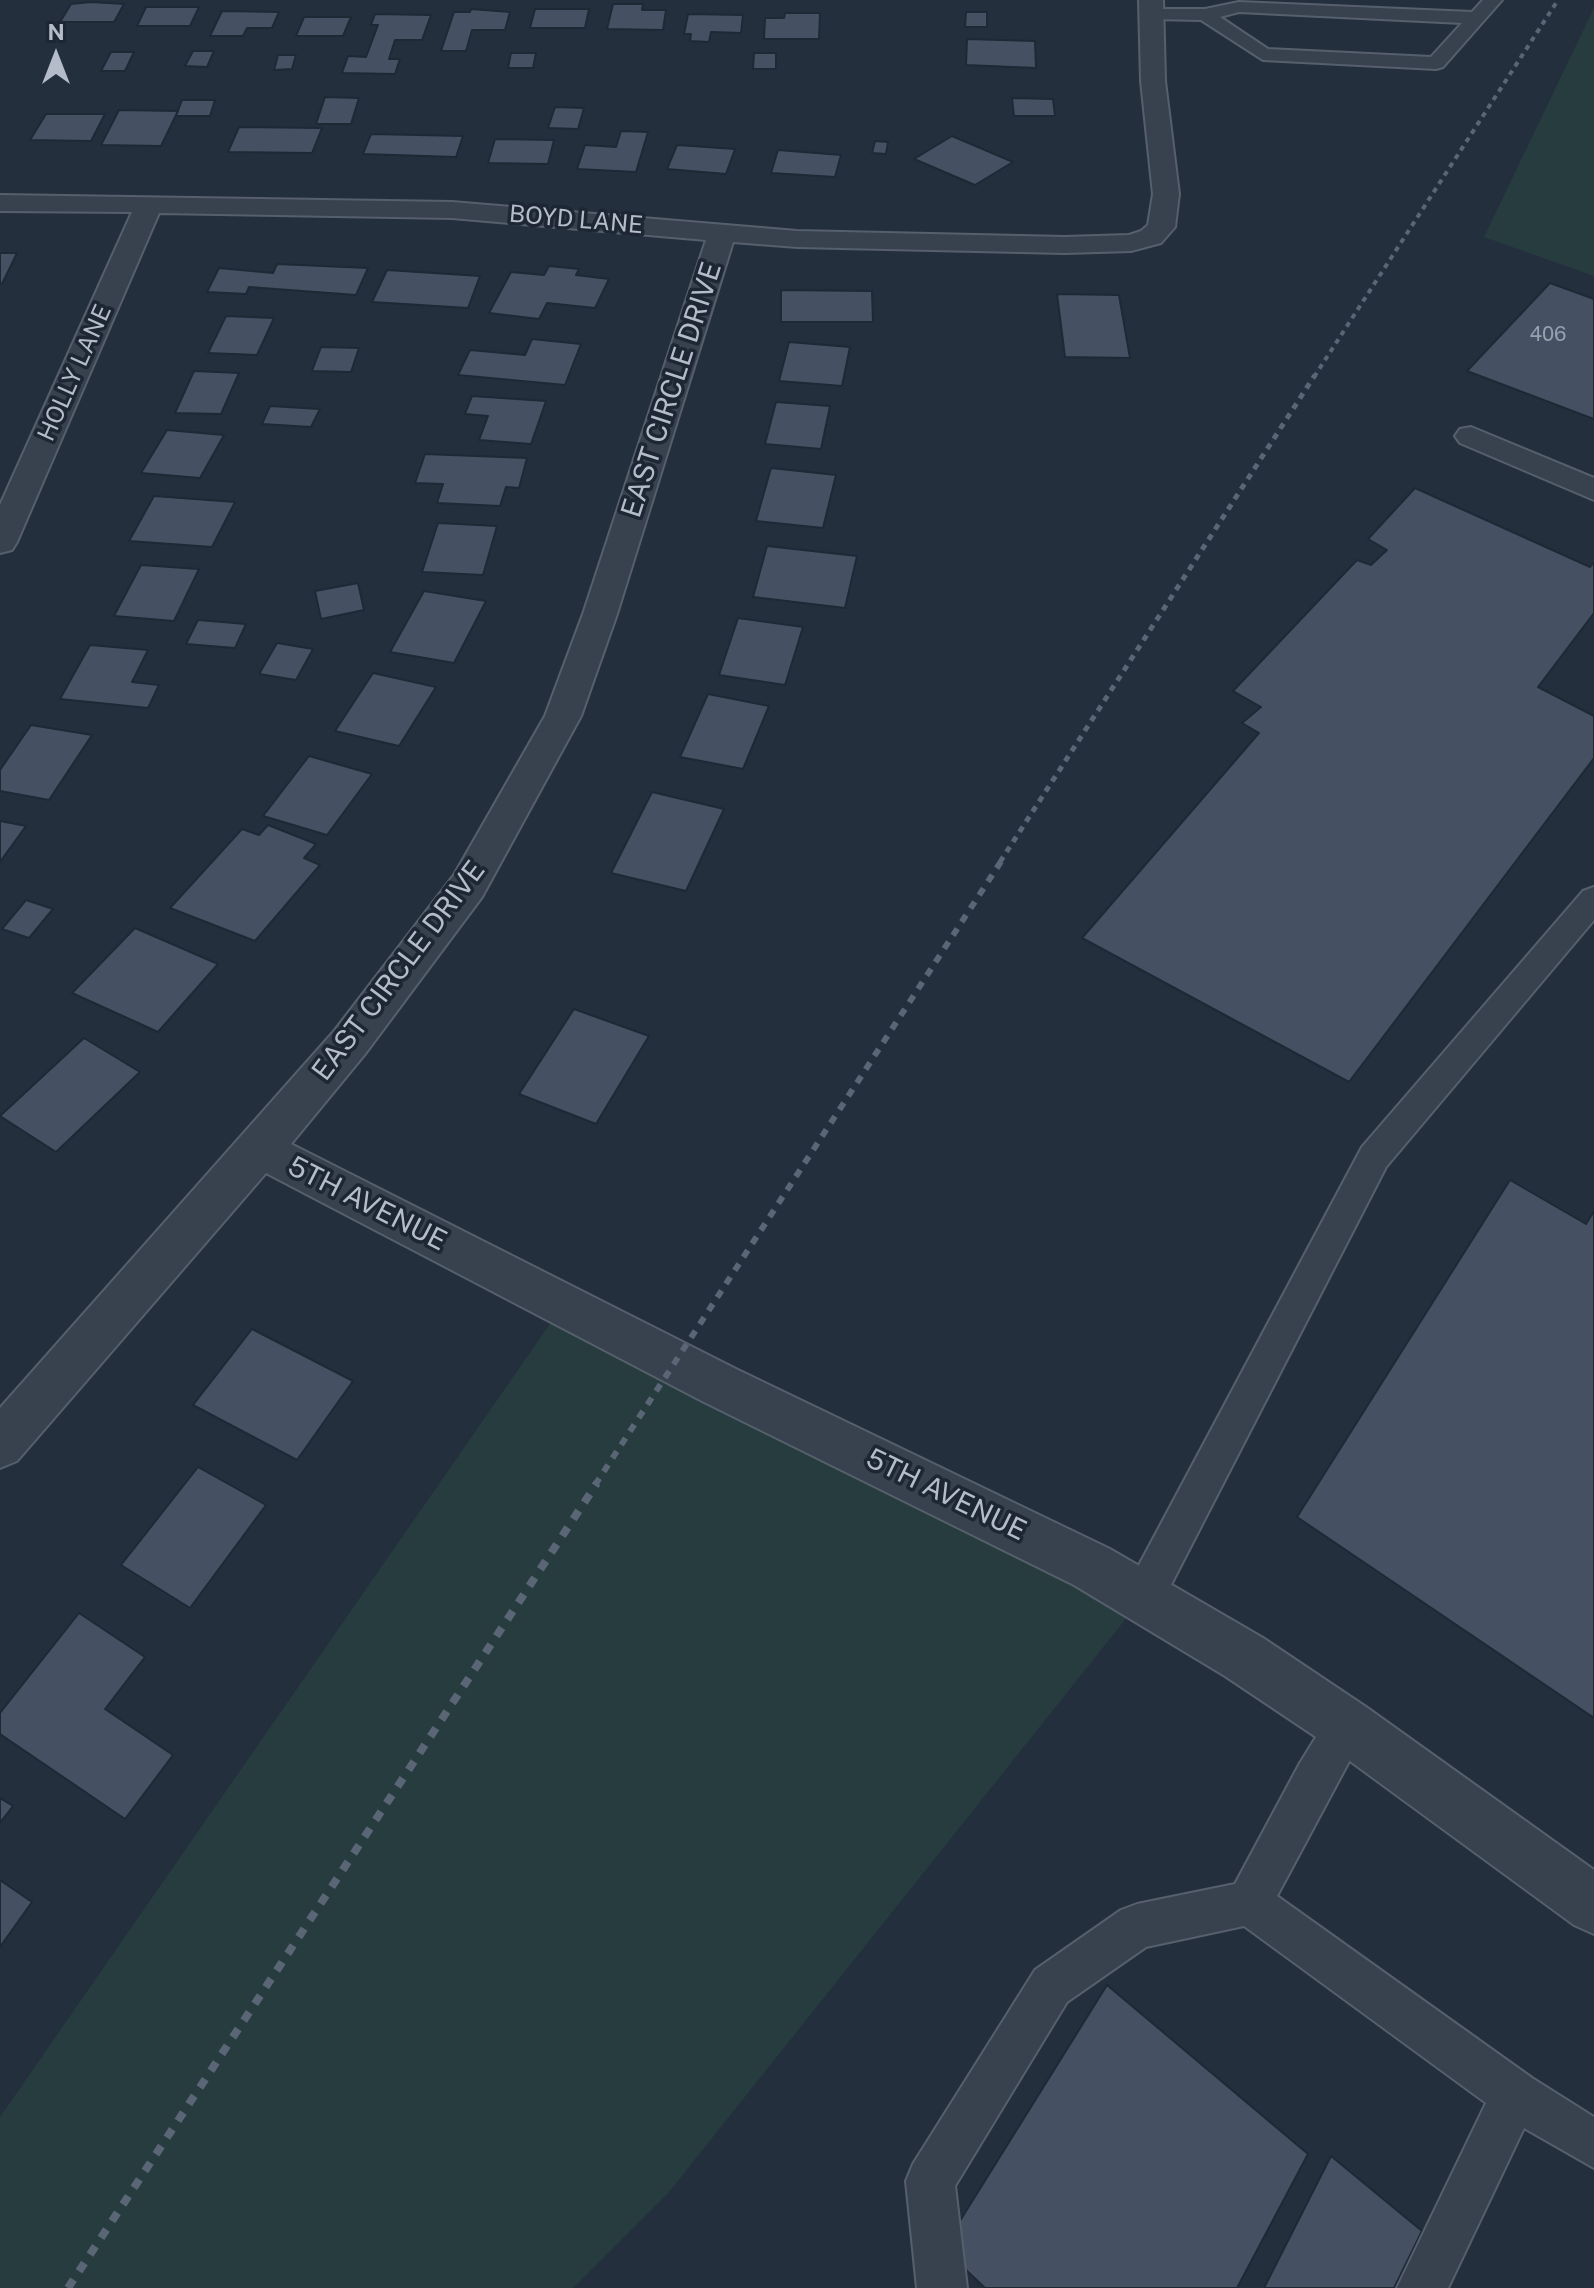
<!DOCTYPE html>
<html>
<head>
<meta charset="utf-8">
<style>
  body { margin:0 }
  #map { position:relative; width:1594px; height:2288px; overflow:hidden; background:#242f3e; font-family:"Public Sans",sans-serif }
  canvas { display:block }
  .north { position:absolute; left:16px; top:16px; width:80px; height:80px; -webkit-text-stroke:6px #1d2633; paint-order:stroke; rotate:0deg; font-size:22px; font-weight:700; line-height:32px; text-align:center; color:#b4bcc9 }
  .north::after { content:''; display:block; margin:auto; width:28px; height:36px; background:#b4bcc9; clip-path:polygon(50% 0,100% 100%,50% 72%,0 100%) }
</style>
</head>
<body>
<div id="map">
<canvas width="1594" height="2288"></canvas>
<div class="north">N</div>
</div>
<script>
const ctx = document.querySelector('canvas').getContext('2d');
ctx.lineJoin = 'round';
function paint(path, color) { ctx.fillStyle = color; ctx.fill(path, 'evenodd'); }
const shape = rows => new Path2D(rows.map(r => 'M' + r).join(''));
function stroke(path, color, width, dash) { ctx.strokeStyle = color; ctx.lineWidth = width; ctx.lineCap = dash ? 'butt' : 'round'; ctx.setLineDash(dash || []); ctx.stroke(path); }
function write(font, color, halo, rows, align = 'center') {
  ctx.font = font + ' "Public Sans",sans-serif'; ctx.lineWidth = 7; ctx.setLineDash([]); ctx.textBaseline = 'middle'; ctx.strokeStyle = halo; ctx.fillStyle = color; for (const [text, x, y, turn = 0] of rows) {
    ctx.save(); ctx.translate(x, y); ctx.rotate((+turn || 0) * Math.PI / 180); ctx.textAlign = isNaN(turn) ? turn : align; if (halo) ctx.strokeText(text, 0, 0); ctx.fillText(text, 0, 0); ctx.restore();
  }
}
paint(shape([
  [1594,8,1594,276,1484,237],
  [563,1305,1144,1596,669,2192,573,2288,0,2288,0,2117]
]), '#263c3f');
const building = shape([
  [91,2,124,4,114,22,60,22,71,4,91,2],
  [613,4,643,4,642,10,666,10,663,30,607,29,613,4],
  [146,7,199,7,190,26,137,26,146,7],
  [471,9,510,12,505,30,472,30,466,51,441,51,454,12,470,12,471,9],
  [535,9,589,9,585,28,530,28,535,9],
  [222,11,279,12,272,28,247,28,243,36,210,36,222,11],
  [966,12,987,12,987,27,965,27,966,12],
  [785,13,820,13,819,39,764,39,765,18,784,18,785,13],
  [375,14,431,15,422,40,395,40,389,59,400,59,395,74,342,73,348,56,366,57,378,25,371,25,375,14],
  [688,14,743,15,741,33,711,32,709,42,690,41,691,34,684,34,688,14],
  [304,17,351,17,343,36,296,36,304,17],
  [967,39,1035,41,1036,68,966,65,967,39],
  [193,51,214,51,207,67,185,66,193,51],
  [111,52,134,52,125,71,101,71,111,52],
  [511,53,536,53,533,68,508,68,511,53],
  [754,53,776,53,776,69,753,69,754,53],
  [278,55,296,55,292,69,274,70,278,55],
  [325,97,359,98,351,124,316,124,325,97],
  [1012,98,1053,99,1055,116,1014,116,1012,98],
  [182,100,215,100,210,116,176,116,182,100],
  [555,107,584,108,578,129,548,128,555,107],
  [119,110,178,111,161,146,101,145,119,110],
  [46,114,105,114,91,141,30,140,46,114],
  [239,127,322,128,312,153,228,152,239,127],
  [621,131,648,132,636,172,577,169,585,145,616,147,621,131],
  [371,134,463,136,456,157,363,154,371,134],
  [952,136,1013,162,975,185,914,159,952,136],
  [495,139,554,140,548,164,488,163,495,139],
  [875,141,888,142,886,154,872,153,875,141],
  [677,145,735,149,726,174,667,169,677,145],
  [778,150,841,155,835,177,771,173,778,150],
  [0,253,17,253,2,284,0,284,0,253],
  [277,264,368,268,356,295,249,287,246,294,207,292,219,268,273,273,277,264],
  [549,266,579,269,576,275,609,279,595,308,547,303,539,319,489,313,511,272,544,275,549,266],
  [387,270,480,276,468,308,372,302,387,270],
  [1550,283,1594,299,1594,419,1467,371,1550,283],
  [781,290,872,291,873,322,781,322,781,290],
  [1057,294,1119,295,1130,358,1065,357,1057,294],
  [226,316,274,318,257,355,208,353,226,316],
  [532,339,581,344,565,385,458,375,470,350,525,355,532,339],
  [789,342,850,347,842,386,779,381,789,342],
  [321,347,359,348,351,372,312,371,321,347],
  [194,371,239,373,221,414,175,413,194,371],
  [472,396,546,401,531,444,479,440,488,416,465,414,472,396],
  [776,402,830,406,821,449,765,444,776,402],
  [270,406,320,409,311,427,262,424,270,406],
  [167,430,224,435,200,478,141,473,167,430],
  [425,454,527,458,519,488,506,487,500,506,437,503,443,484,415,483,425,454],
  [771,468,836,475,823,528,756,521,771,468],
  [1415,488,1590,567,1594,562,1594,613,1538,687,1594,716,1594,758,1349,1082,1082,938,1259,733,1242,723,1261,707,1233,691,1357,560,1371,565,1387,550,1368,539,1415,488],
  [154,496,235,502,212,547,129,541,154,496],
  [438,523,497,526,483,575,422,572,438,523],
  [767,546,857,556,845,608,753,597,767,546],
  [141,565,199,569,174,621,114,616,141,565],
  [358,583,364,610,321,619,315,591,358,583],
  [424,591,486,601,454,663,390,652,424,591],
  [738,618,803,627,785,685,719,675,738,618],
  [198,620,246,624,235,648,186,644,198,620],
  [277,643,313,649,296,680,259,674,277,643],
  [90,645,148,650,132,682,159,685,148,708,60,699,90,645],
  [373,673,436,687,399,746,335,731,373,673],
  [708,694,769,706,743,769,680,757,708,694],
  [31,725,92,735,49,800,0,791,0,770,31,725],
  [309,756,372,774,327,835,263,816,309,756],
  [652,792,724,809,686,891,611,873,652,792],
  [0,821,26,826,0,862,0,821],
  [268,825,316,844,304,858,320,865,255,941,170,908,242,829,259,835,268,825],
  [26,900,53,909,29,938,2,929,26,900],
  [135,928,218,964,158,1032,72,993,135,928],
  [574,1009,649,1036,596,1124,519,1094,574,1009],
  [84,1038,140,1072,56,1152,0,1116,84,1038],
  [1510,1180,1586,1224,1594,1211,1594,1718,1297,1517,1510,1180],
  [252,1329,353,1381,297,1460,193,1405,252,1329],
  [198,1467,266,1505,190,1608,121,1565,198,1467],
  [79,1613,145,1657,105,1709,173,1755,125,1819,0,1734,0,1713,79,1613],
  [0,1798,13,1806,0,1823,0,1798],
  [0,1880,32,1902,0,1947,0,1880],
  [1107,1985,1308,2154,1237,2288,985,2288,943,2248,1107,1985],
  [1331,2156,1422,2231,1394,2288,1264,2288,1331,2156]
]);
paint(building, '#455162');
stroke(building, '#1f2835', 2);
const service = shape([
  [1483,0,1502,0,1443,67,1436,69,1263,60,1201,20,1152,19,1143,14,1152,9,1205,9,1239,2,1472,12,1483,0],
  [1239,12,1462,23,1431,57,1268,49,1220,17,1239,12],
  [1594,887,1594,920,1386,1167,1158,1610,1144,1616,1130,1610,1124,1596,1130,1582,1362,1147,1583,891,1594,887],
  [1347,1705,1362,1711,1368,1726,1277,1896,1532,2078,1594,2117,1594,2168,1524,2128,1448,2288,1397,2288,1486,2103,1244,1926,1146,1947,1067,2002,955,2186,967,2288,917,2288,906,2181,913,2164,1035,1970,1121,1910,1137,1904,1235,1884,1300,1763,1332,1711,1347,1705]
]);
const minor = shape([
  [1139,0,1163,0,1165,81,1179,194,1175,227,1161,243,1131,251,1065,253,797,247,733,242,617,614,581,716,482,897,365,1054,291,1144,736,1369,1110,1549,1263,1638,1366,1707,1594,1870,1594,1934,1574,1925,1328,1745,1225,1676,1074,1585,702,1401,266,1173,17,1461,0,1468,0,1408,335,1030,454,875,545,716,583,614,706,240,452,218,159,213,17,542,12,550,0,553,0,505,132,212,0,211,0,195,452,202,797,231,1065,237,1129,235,1141,231,1148,225,1153,194,1141,81,1139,0],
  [1471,427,1594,478,1594,500,1460,443,1455,436,1460,429,1471,427]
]);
stroke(service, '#565f6c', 4);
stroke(minor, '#565f6c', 4);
paint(service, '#38414e');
paint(minor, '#38414e');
stroke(shape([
  [1314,377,1558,0]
]), '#5a6575', 4, [5, 5]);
stroke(shape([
  [1000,862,1315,375]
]), '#5a6575', 5, [6, 6]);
stroke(shape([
  [595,1485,1002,860]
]), '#5a6575', 6, [8, 8]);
stroke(shape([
  [68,2288,597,1483]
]), '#5a6575', 8, [10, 10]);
write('20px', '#98a1af', null, [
  ["406",1548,335]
]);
write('24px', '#b4bcc9', '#1d2633', [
  ["BOYD LANE",576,220,5],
  ["HOLLY LANE",75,373,-66]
]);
write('28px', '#b4bcc9', '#1d2633', [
  ["EAST CIRCLE DRIVE",672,390,-72],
  ["EAST CIRCLE DRIVE",399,971,-53],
  ["5TH AVENUE",367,1204,27],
  ["5TH AVENUE",946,1495,26]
]);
</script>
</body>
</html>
